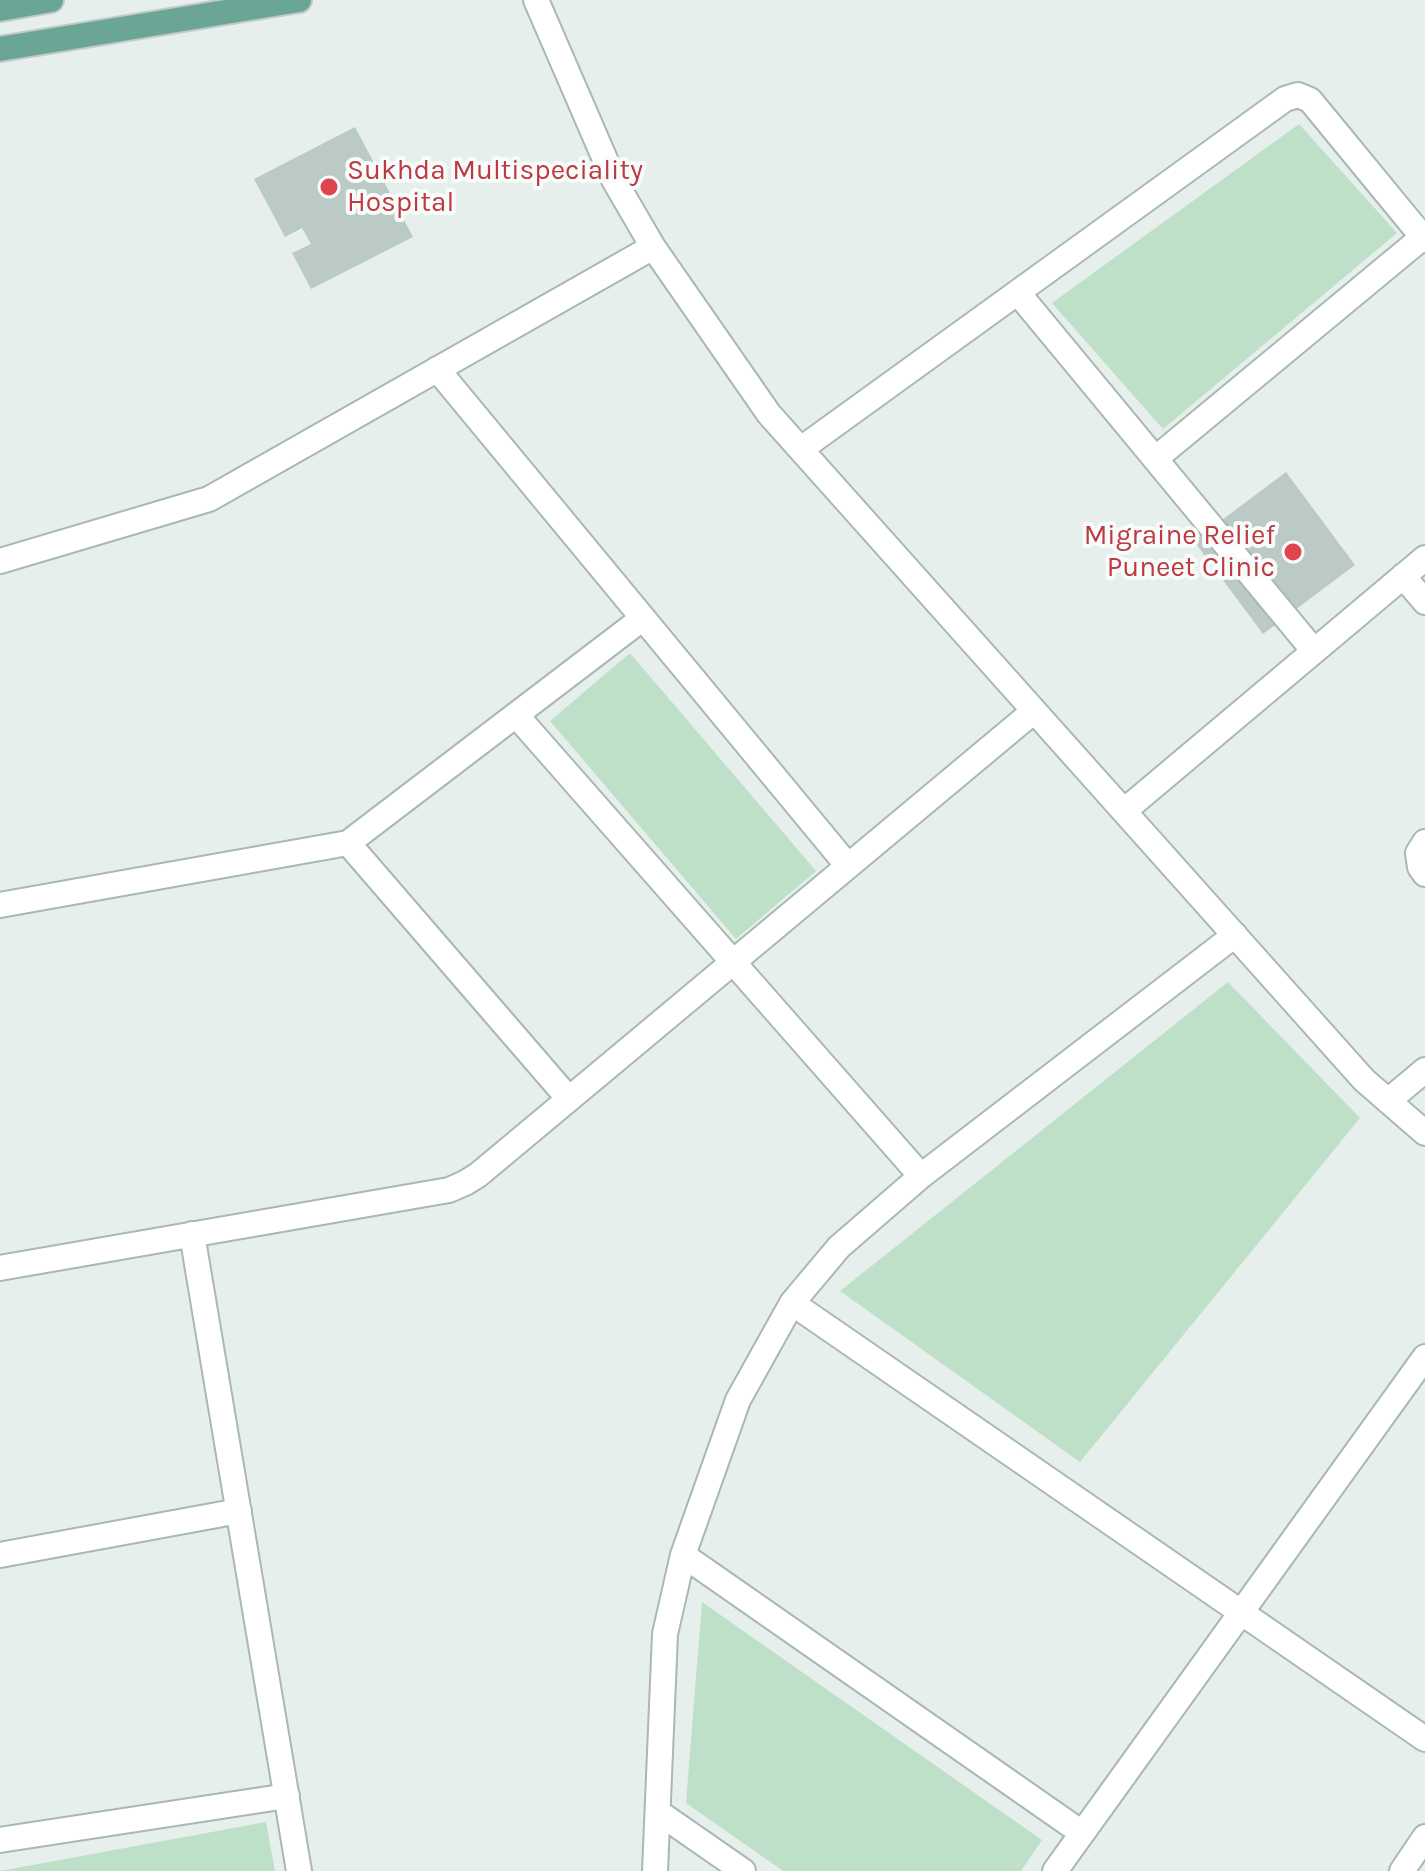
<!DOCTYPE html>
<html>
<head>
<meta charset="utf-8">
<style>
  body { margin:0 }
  canvas { display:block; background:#e6efeb }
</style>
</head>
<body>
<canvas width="1425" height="1871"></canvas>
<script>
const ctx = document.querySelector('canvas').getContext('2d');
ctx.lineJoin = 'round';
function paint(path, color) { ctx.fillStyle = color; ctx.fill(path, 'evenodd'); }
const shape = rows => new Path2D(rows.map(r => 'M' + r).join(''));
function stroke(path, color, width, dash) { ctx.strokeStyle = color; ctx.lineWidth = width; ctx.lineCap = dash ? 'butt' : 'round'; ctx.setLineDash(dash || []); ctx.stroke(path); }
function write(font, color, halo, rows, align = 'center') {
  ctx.font = font + ' Karla,sans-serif'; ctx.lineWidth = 8; ctx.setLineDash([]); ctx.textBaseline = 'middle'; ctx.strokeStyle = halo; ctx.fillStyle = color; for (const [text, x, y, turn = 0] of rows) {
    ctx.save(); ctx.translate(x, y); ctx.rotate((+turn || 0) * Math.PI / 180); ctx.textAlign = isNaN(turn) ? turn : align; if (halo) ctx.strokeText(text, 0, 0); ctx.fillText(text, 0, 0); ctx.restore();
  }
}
paint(shape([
  [1299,124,1397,233,1163,429,1052,303],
  [630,653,816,871,736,939,550,721],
  [1228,982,1360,1118,1080,1462,840,1291],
  [702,1602,1042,1840,1021,1871,783,1871,686,1803],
  [266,1822,275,1871,0,1871]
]), '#bfe0c8');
paint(shape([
  [355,127,413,237,311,289,292,253,311,244,302,228,285,237,254,179],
  [1286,472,1355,565,1263,634,1194,541]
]), '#bbcac4');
const minor = shape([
  [536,0,614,180,653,247,769,414,1364,1080,1425,1133],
  [1018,293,1314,651],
  [437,369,848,866],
  [801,449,1285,99,1298,95,1310,100,1425,240],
  [1155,459,1423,237],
  [0,561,209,499,653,247],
  [1403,576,1425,602],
  [516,715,921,1176],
  [1124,811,1425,558],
  [1425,842,1418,853,1420,867,1425,874],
  [348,843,569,1099],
  [0,905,348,843,643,618],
  [1388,1101,1425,1070],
  [192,1234,299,1871],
  [0,1268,449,1190,465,1183,478,1175,1034,711],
  [792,1303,1425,1739],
  [0,1555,239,1511],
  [683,1555,1082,1833],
  [658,1812,743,1871],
  [0,1840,287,1796],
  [655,1871,665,1634,683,1555,738,1400,792,1303,839,1247,921,1176,1235,935],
  [1055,1871,1425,1357],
  [1402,1871,1425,1837]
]);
const major = shape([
  [0,9,51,0],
  [0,49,299,0]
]);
stroke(minor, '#a8b8b2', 28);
stroke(major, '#c2cac8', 28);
stroke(minor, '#fff', 24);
stroke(major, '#6aa596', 24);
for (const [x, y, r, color] of [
  [329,187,10,"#e0444e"],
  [1293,552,10,"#e0444e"]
]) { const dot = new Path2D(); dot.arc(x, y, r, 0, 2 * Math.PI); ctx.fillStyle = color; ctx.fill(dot); stroke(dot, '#f7fbf9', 3); }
write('28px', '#be3a42', '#f7fbf9', [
  ["Sukhda Multispeciality",347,171],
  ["Hospital",347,203],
  ["Migraine Relief",1275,536,"right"],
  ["Puneet Clinic",1275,568,"right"]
], 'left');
</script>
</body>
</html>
